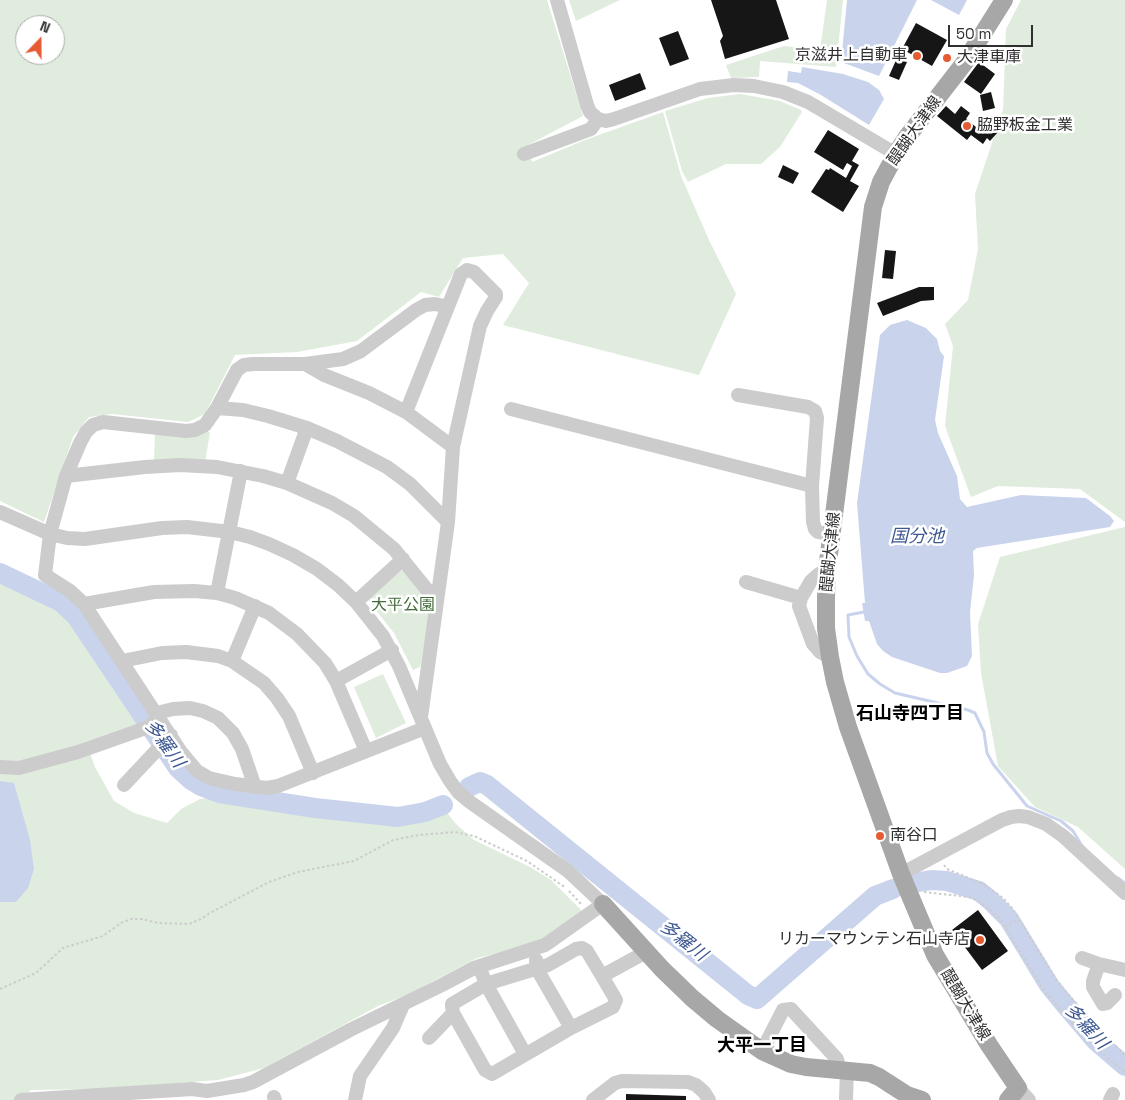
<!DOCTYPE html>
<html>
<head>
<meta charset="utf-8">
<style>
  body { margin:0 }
  #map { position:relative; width:1125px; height:1100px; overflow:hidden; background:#fff; font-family:"Space Grotesk",sans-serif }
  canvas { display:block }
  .north { position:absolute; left:15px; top:15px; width:50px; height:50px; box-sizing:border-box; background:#fff; border:1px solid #acacac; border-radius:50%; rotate:22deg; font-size:14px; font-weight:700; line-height:20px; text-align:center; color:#2f2f2f }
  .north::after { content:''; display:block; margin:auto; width:18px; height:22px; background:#e55b32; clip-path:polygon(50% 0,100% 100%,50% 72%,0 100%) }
  .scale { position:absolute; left:948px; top:25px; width:85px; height:22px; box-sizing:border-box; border:2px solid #2f2f2f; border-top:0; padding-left:6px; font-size:15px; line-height:18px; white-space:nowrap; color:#2f2f2f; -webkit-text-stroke:4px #fff; paint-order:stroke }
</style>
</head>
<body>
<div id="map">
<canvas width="1125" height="1100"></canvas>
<div class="north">N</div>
<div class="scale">50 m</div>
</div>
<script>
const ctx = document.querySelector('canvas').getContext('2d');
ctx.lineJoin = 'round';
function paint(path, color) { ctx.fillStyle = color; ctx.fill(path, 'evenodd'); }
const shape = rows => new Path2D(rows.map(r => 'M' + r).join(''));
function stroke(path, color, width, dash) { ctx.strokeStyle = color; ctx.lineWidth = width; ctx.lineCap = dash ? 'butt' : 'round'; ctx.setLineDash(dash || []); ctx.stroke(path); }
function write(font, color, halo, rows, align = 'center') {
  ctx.font = font + ' "Space Grotesk","Noto Sans JP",sans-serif'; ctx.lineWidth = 5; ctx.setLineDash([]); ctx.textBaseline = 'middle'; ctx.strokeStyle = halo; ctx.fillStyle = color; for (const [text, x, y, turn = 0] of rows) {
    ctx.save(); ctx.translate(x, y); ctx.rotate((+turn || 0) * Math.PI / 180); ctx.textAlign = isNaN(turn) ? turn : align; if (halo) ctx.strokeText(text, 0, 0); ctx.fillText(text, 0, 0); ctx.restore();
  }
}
paint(shape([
  [0,0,547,0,583,116,528,145,532,162,585,140,663,112,681,176,709,240,736,294,699,375,503,325,529,283,503,254,463,258,439,297,421,292,357,341,297,352,235,355,205,414,188,422,112,414,89,417,73,437,44,522,0,501],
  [25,25,55,25,55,55,25,55],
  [569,0,620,0,576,21],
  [827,0,843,0,836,67,760,61,759,77,731,78,726,65,784,46,820,50],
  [1021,0,1125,0,1125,522,1080,489,998,486,971,497,945,426,953,346,945,324,968,300,978,249,975,194,1003,110,1006,29],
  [740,94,780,101,801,110,802,112,780,147,761,164,726,164,688,182,682,171,665,111,708,98],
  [206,430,210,433,205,462,154,460,155,433],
  [1125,527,1125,869,1078,827,1035,807,998,766,981,673,978,624,1000,557],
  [399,570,404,571,431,605,421,664,420,667,413,670,394,633,368,600,368,597],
  [0,584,50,601,71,619,143,723,86,742,95,767,114,801,134,813,167,823,181,809,200,799,220,797,397,822,444,809,456,824,474,840,530,867,551,880,582,911,542,939,504,952,477,958,407,995,378,1006,264,1068,218,1080,98,1089,31,1090,23,1100,0,1100],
  [383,674,406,723,376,738,354,687]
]), '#e0ecdd');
paint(shape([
  [847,0,917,0,879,76,841,62],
  [931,0,967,0,959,15],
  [802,67,843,74,868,82,879,90,884,99,869,125,821,95,798,83,787,82,788,71,801,73],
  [907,320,926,328,937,339,940,351,944,356,935,420,938,433,957,476,960,499,967,507,1021,495,1086,498,1110,516,1114,521,1110,527,977,548,973,551,974,575,970,612,972,656,967,666,947,673,940,673,892,657,883,651,877,644,869,621,865,621,862,603,865,603,857,503,880,335,890,325],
  [0,781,14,783,30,840,34,869,28,888,16,902,0,902]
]), '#c9d4ec');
stroke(shape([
  [864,612,848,615,849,637,857,656,868,674,880,684,895,693,968,710,975,713,984,732,987,753,993,764,1027,806,1061,821,1073,831,1082,846],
  [1118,878,1125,883]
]), '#c9d4ec', 3);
stroke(shape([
  [0,573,61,602,76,616,178,768,191,780,201,786,219,793,315,808,398,817,425,812,443,805],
  [469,787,480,782,487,785,748,995,757,999,875,896,893,889],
  [919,882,931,880,947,881,979,891,990,900,1009,919,1049,985,1062,1001,1096,1041,1125,1066]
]), '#c9d4ec', 20);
paint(shape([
  [711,0,776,0,789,39,725,59,720,41,723,36],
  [916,23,947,40,932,66,902,49],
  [678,31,689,59,670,66,659,38],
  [897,58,907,62,899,80,889,76],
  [979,62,995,74,981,94,964,82],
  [640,73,646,89,615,101,609,85],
  [991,92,995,108,983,111,980,95],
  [946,106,955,114,961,106,970,113,966,119,976,127,982,120,998,132,990,141,987,138,983,144,971,135,967,140,937,116],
  [828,130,859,149,852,161,859,165,850,181,859,186,843,212,811,192,826,169,829,170,830,168,846,178,852,166,847,163,843,170,814,152],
  [783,165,799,173,793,184,778,177],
  [885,250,896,251,893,279,882,278],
  [919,287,934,287,934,300,921,301,883,316,877,303],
  [978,910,1008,951,982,970,952,930],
  [626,1094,686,1096,686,1100,626,1100]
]), '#161616');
stroke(shape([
  [944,865,947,869,983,884,1003,898,1012,908,1058,982,1093,1024,1125,1055],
  [569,891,581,904],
  [924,892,969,897,978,901,993,912,1000,919,1045,992,1093,1046,1125,1072],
  [1005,927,1019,919],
  [0,989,36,973,63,948,103,936,121,923,131,919,142,919,158,923,189,924,201,919,210,913,269,882,298,872,354,861,393,840,419,835,455,832,474,836,527,861,566,888]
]), '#ccc', 2, [2.5, 2.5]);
stroke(shape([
  [557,0,587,105,590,112,598,119,606,121,614,119,700,89,734,85,754,86,783,92,808,102,896,154],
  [524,154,591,129,598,119],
  [305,364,324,375,369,393,406,412,453,447],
  [738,395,808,407,815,411,817,418,812,486,813,522,815,529,818,532,832,535],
  [217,408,243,410,268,416,307,428,337,441,387,467,410,484,448,522],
  [511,409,812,486],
  [406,412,461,274,467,270,474,272,496,294,496,297,487,311,480,326,453,447,448,522,421,717],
  [66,476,145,467,180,465,217,467,263,476,287,483,332,503,354,516,394,549,437,602],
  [287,483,307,428],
  [0,512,50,534,67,538,85,539,162,528,187,527,230,532,250,537,269,544,293,555,317,569,338,585,356,602,383,636,399,666,440,764,450,781,458,792,470,802,568,871,603,904,545,945,474,968,442,985,350,1030,253,1082,244,1085,207,1091,192,1089,21,1100],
  [827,570,819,574,811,581,801,598,799,606,813,644,820,652,830,657],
  [746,582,801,598],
  [217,593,241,471],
  [356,602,403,559],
  [84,604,154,592,194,591,217,593,235,598,269,613,297,634,325,663,336,681,366,751],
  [122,661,162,653,186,652,218,656,232,661,264,683,277,698,289,716,313,773],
  [232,661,255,606],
  [336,681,392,650],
  [157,713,173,709,190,708,203,711,218,718,233,733,242,749,255,787],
  [425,728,278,786,267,788,235,784,209,778,197,771,181,752,84,604,70,591,45,575,50,534,66,476,80,443,86,432,93,425,103,422,186,431,195,430,205,425,217,408,237,370,244,365,253,364,305,364,343,359,361,351,416,310,425,305,435,304,448,307],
  [0,767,19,768,78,752,146,728,160,719],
  [124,785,171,735],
  [901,874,1002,820,1011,817,1019,816,1028,817,1046,824,1063,836,1125,893],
  [1082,958,1099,964,1125,970],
  [536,960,537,969,571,1028],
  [1099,964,1093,981,1093,987,1103,1004,1107,1003,1115,995],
  [479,966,486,984,525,1054],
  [452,1004,486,984,548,965,576,949,582,948,587,951,602,976,646,952],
  [453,1013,485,1070,492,1074,571,1028,613,1007,616,1000,602,976],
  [429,1038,453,1013,452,1006],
  [762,1051,783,1010,791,1009,837,1059,840,1070],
  [1018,1088,1029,1100],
  [274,1097,275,1100],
  [355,1100,360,1076,393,1028,403,1005],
  [593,1100,615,1083,622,1081,688,1082,696,1085,704,1092,709,1100],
  [846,1100,847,1070],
  [1110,1100,1113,1094]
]), '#ccc', 14);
stroke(shape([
  [1004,0,965,62,907,137,896,154,881,182,873,207,827,570,826,597,826,628,830,657,835,682,848,727,901,874,935,955,989,1045,1018,1088,1008,1100],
  [603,904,662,969,692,998,717,1019,762,1051,791,1064,806,1067,870,1073,879,1077,907,1095,922,1100]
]), '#a7a7a7', 18);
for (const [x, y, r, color] of [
  [917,56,5,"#e55b32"],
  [947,58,5,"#e55b32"],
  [967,126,5,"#e55b32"],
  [880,836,5,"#e55b32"],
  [980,940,5,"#e55b32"]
]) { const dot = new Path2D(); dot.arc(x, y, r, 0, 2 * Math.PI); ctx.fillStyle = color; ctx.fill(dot); stroke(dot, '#fff', 2); }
write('16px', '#2f2f2f', '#fff', [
  ["京滋井上自動車",907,56,"right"],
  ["大津車庫",957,58],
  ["脇野板金工業",977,126],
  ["南谷口",890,836],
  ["リカーマウンテン石山寺店",970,940,"right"]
], 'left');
write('16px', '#2f2f2f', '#fff', [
  ["醍醐大津線",915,131,-55],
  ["醍醐大津線",831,552,-84],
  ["醍醐大津線",965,1005,59]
]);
write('16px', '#446b3c', '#fff', [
  ["大平公園",403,606]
]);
write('italic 18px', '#3d5791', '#fff', [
  ["国分池",917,537],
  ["多羅川",164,744,54],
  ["多羅川",683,941,38],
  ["多羅川",1086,1027,47]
]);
write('bold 18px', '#000', '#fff', [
  ["石山寺四丁目",910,714],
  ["大平一丁目",762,1046]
]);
</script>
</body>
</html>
